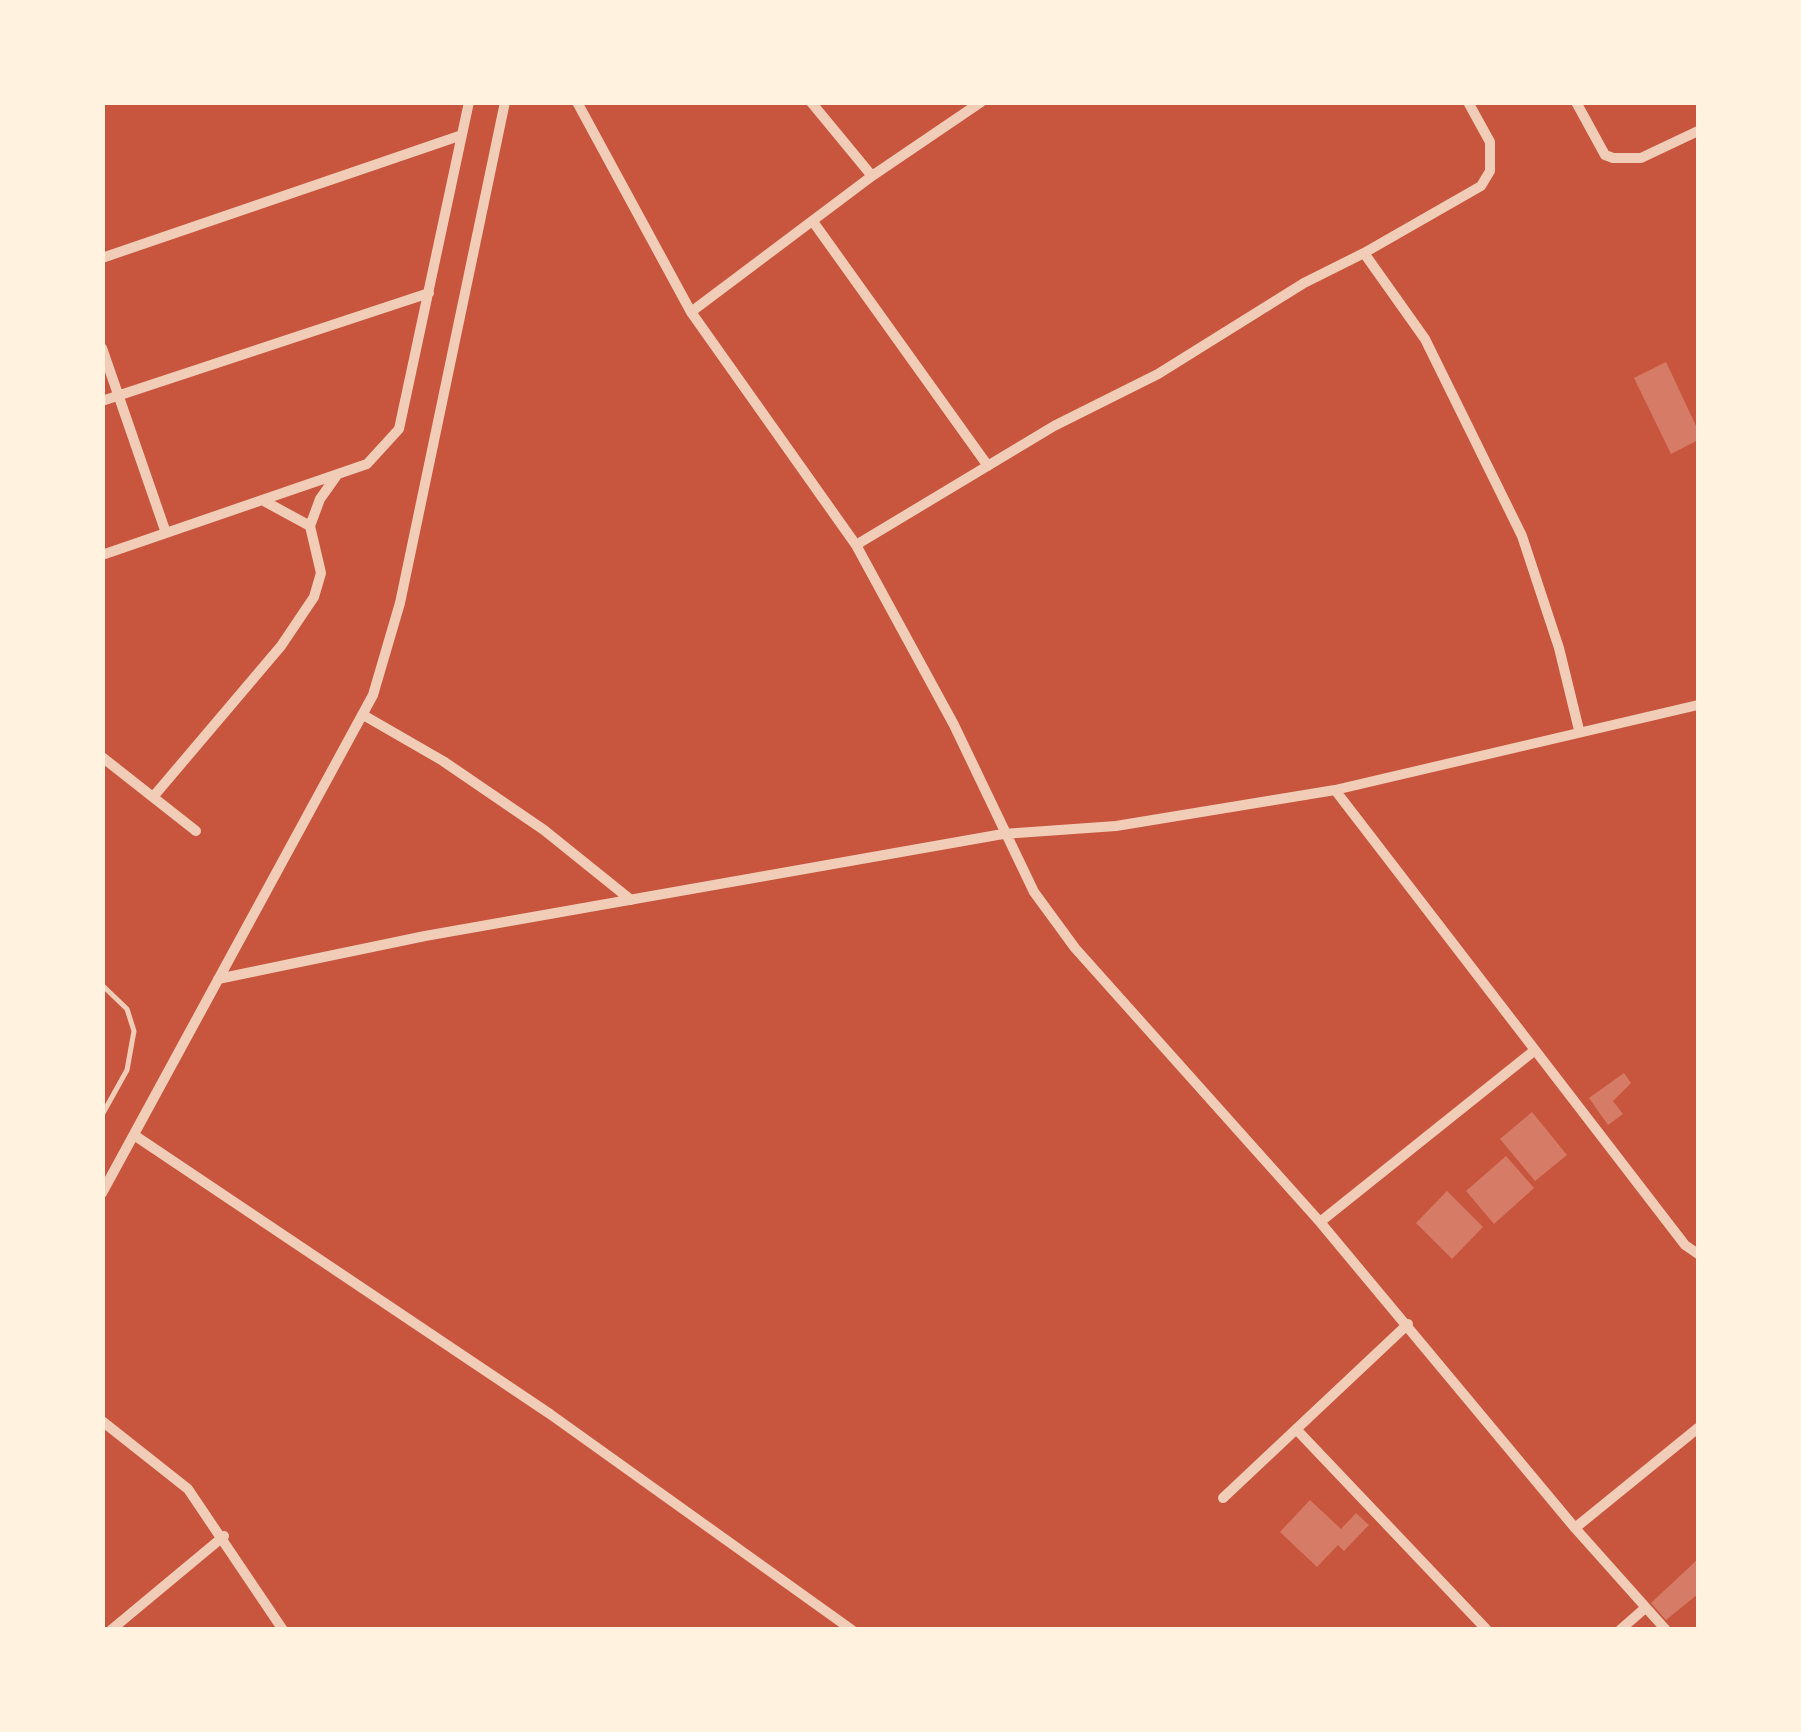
<!DOCTYPE html>
<html>
<head>
<meta charset="utf-8">
<style>
  body { margin:0 }
  #map { position:relative; width:1801px; height:1732px; overflow:hidden; background:#c8553d; font-family:"Fira Sans",sans-serif }
  canvas { display:block }
  .frame { position:absolute; inset:0; border:105px solid #fff3e0; pointer-events:none }
</style>
</head>
<body>
<div id="map">
<canvas width="1801" height="1732"></canvas>
<div class="frame"></div>
</div>
<script>
const ctx = document.querySelector('canvas').getContext('2d');
ctx.lineJoin = 'round';
function paint(path, color) { ctx.fillStyle = color; ctx.fill(path, 'evenodd'); }
const shape = rows => new Path2D(rows.map(r => 'M' + r).join(''));
function stroke(path, color, width, dash) { ctx.strokeStyle = color; ctx.lineWidth = width; ctx.lineCap = dash ? 'butt' : 'round'; ctx.setLineDash(dash || []); ctx.stroke(path); }
paint(shape([
  [1666,362,1698,430,1698,440,1671,454,1634,378],
  [1624,1073,1631,1083,1613,1101,1623,1114,1608,1125,1589,1098],
  [1532,1112,1567,1155,1535,1181,1500,1139],
  [1506,1156,1534,1188,1494,1224,1466,1191],
  [1447,1191,1483,1227,1452,1259,1416,1223],
  [1310,1500,1341,1529,1356,1513,1369,1525,1344,1551,1338,1545,1317,1567,1280,1532],
  [1698,1559,1698,1594,1666,1620,1651,1603]
]), '#d67c66');
stroke(shape([
  [102,985,127,1009,134,1031,127,1070,102,1115]
]), '#f1ccb7', 5);
stroke(shape([
  [577,102,691,312,856,545,954,725,1034,892,1075,948,1320,1222,1575,1528,1666,1630],
  [811,102,872,176],
  [1576,102,1605,155,1613,158,1641,158,1698,131],
  [814,223,988,466],
  [1364,253,1481,186,1490,171,1490,142,1468,102],
  [102,258,462,135],
  [691,312,872,176,981,102],
  [102,348,166,533],
  [102,401,429,293],
  [310,526,320,499,337,475],
  [856,545,1054,426,1158,374,1304,283,1364,253,1425,339,1522,536,1559,648,1579,730],
  [102,555,367,464,399,429,469,102],
  [365,716,443,761,544,830,631,900],
  [102,757,196,831],
  [153,797,281,646,314,597,321,573,310,526,264,501],
  [218,979,425,936,1003,834,1116,826,1335,790,1698,705],
  [1535,1050,1685,1245,1698,1254],
  [134,1135,550,1414,852,1630],
  [102,1193,373,695,400,603,505,102],
  [1320,1222,1535,1050,1335,790],
  [102,1421,188,1489,283,1630],
  [1296,1429,1487,1630],
  [1223,1498,1408,1324],
  [1575,1528,1698,1428],
  [111,1630,224,1536],
  [1620,1630,1644,1609]
]), '#f1ccb7', 10);
</script>
</body>
</html>
